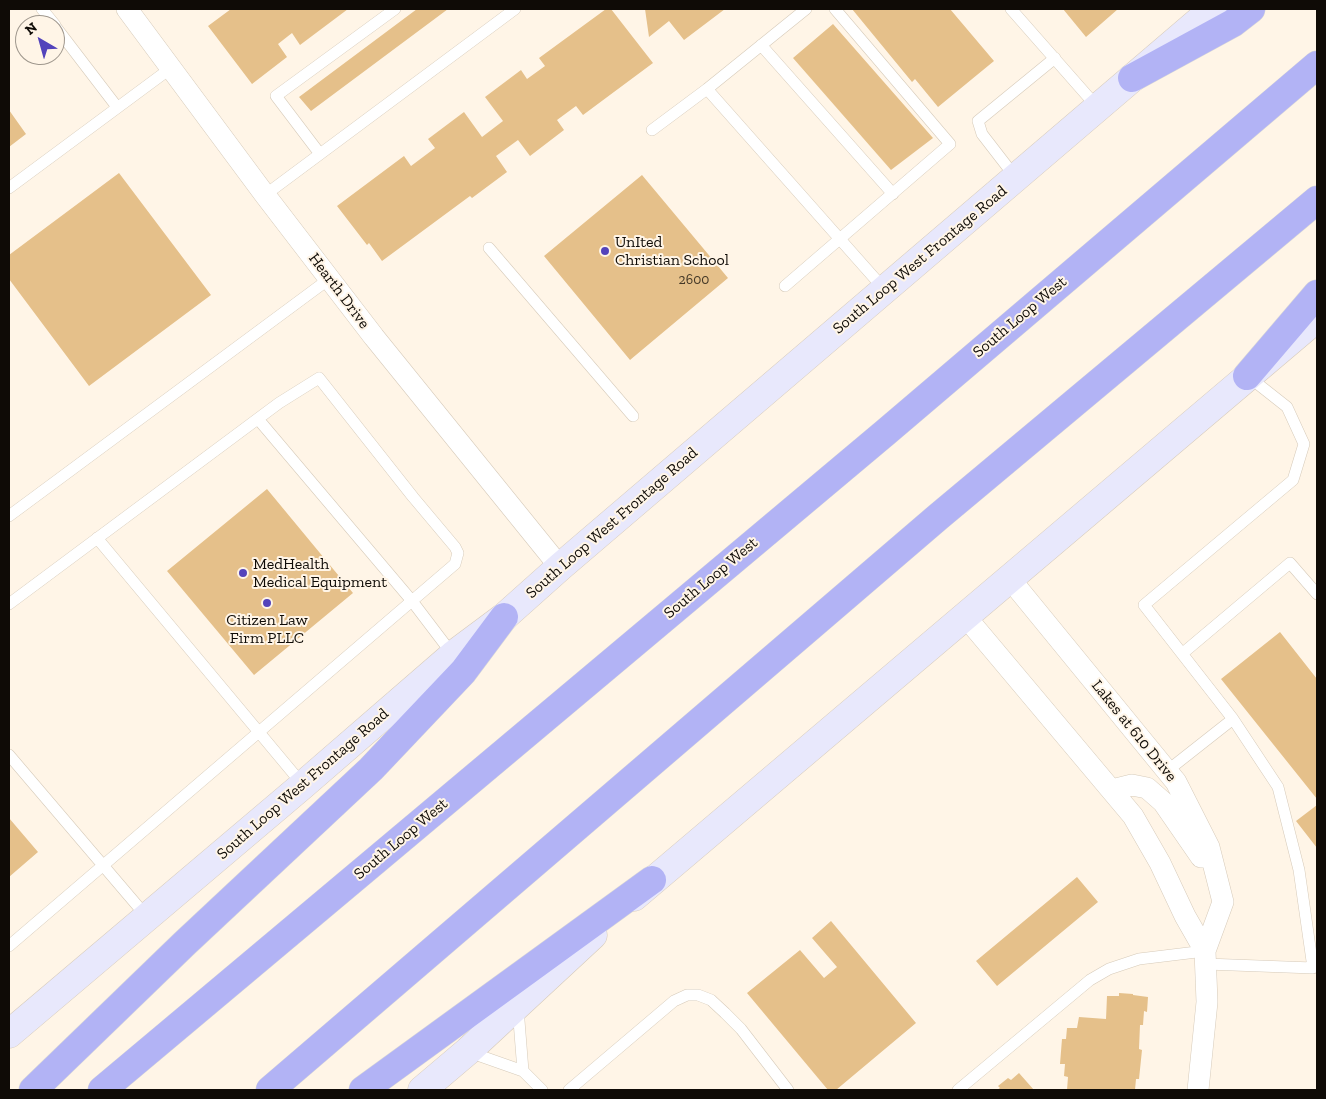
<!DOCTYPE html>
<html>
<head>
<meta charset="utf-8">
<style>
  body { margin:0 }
  #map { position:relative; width:1326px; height:1099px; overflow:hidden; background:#fff5e7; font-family:"Zilla Slab",serif }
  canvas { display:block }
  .frame { position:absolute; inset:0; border:10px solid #0f0b06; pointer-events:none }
  .north { position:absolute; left:15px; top:15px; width:50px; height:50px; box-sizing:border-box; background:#fff5e7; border:1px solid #9f978d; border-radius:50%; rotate:322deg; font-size:14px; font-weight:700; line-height:20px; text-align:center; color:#0f0b06 }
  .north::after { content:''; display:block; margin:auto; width:18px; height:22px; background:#5343bb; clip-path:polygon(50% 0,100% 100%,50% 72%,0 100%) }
</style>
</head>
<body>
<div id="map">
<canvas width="1326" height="1099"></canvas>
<div class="frame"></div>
<div class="north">N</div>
</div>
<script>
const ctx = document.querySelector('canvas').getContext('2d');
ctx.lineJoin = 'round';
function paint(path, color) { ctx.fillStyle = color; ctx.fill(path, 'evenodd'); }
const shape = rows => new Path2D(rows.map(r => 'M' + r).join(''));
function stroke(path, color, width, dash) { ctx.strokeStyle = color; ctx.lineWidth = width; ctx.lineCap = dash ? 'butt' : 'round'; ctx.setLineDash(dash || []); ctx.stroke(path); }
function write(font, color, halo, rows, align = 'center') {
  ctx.font = font + ' "Zilla Slab",serif'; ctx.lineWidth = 4; ctx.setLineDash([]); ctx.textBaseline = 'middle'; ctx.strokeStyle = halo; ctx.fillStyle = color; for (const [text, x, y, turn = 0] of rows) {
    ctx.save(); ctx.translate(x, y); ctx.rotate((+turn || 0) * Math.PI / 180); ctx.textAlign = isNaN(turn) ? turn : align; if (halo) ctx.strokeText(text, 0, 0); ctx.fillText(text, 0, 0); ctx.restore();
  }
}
paint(shape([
  [231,9,348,9,300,45,292,33,278,44,287,57,252,84,208,26],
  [417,9,448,9,311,111,299,97],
  [606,9,611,9,653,63,583,115,576,106,557,120,564,130,530,156,518,140,496,156,507,172,472,198,470,196,382,261,369,243,367,245,337,206,404,156,411,166,435,148,428,139,464,112,482,137,503,121,485,97,521,70,527,79,545,66,539,58],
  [645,9,725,9,684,40,669,21,649,37],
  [852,9,950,9,994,61,938,107,915,79,912,82],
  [1063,9,1118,9,1086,37],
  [833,24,933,138,891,170,793,58],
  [9,110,26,134,9,147],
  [119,173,211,295,89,386,9,279,9,255],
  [642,175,728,278,630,360,544,256],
  [267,489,353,593,254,675,167,571],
  [1280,632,1317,679,1317,799,1221,679],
  [1317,805,1317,848,1296,821],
  [9,818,38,852,9,877],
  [1077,877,1098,902,997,986,976,961],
  [831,921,916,1023,836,1090,828,1090,747,993,800,950,824,978,837,967,812,938],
  [1119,993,1133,994,1133,995,1148,997,1147,1012,1144,1011,1143,1025,1140,1025,1139,1049,1142,1050,1139,1079,1136,1079,1135,1090,1067,1090,1068,1077,1064,1076,1065,1064,1060,1064,1062,1039,1066,1039,1067,1028,1077,1028,1079,1017,1106,1019,1107,996,1119,996],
  [1019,1073,1034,1090,997,1090,1000,1088,998,1086,1008,1078,1011,1080]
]), '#e5c08a');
const lane = shape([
  [42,9,55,25],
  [1011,9,1098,108],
  [55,26,117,107],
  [761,45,893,194],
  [707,89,885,290],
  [652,130,707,89,806,9],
  [320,154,276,96,395,9],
  [1016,178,982,134,978,121,1055,58],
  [9,188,171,68],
  [265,195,515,9],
  [489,248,633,416],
  [785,286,950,144,835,9],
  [258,419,412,601,453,655],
  [9,516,329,279],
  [97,538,303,785],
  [9,604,279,403,319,378,413,497,455,547,458,553,455,564,9,946],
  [1183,653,1290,563,1317,594],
  [9,755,147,917],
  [1167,771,1233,719,1144,605,1293,480,1304,444,1287,407,1249,377],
  [1206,964,1313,968,1299,870,1278,787,1233,719],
  [518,1008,523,1071],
  [469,1052,523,1071,542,1090],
  [569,1090,674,1001,687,995,698,995,711,1000,725,1013,741,1029,788,1090],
  [958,1090,1090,980,1109,969,1139,959,1205,951]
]);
const street = shape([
  [127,9,265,195,374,337,560,567],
  [1010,579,1176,782,1209,847,1223,902,1205,951,1207,1002,1198,1090],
  [965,616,1133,816,1160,863,1185,916,1205,951],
  [1112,790,1132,785,1147,788,1163,802,1201,857]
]);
const secondary = shape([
  [634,897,1317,318],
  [9,1034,303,785,453,655,504,617,560,567,1213,9],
  [422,1090,468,1051,593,935]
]);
const highway = shape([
  [1132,78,1233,23,1251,9],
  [1247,376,1317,294],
  [33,1090,184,944,371,769,463,672,504,617],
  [102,1090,886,432,1317,65],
  [270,1090,938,517,1317,200],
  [363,1090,652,880]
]);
stroke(lane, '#d6cab9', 12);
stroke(street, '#d6cab9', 22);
stroke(secondary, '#d6cab9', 29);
stroke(highway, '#d9d8d7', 29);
stroke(lane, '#fff', 11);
stroke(street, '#fff', 21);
stroke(secondary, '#e8e8fc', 28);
stroke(highway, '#b2b3f5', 28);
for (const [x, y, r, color] of [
  [605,251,5,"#5343bb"],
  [243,573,5,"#5343bb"],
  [267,603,5,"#5343bb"]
]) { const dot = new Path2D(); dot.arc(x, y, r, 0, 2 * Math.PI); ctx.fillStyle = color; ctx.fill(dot); stroke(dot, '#fff5e7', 2); }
write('14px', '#443827', null, [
  ["2600",694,280]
]);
write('16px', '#0f0b06', '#fff5e7', [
  ["UnIted",615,242],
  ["Christian School",615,260],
  ["MedHealth",253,564],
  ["Medical Equipment",253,582],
  ["Citizen Law",267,620,"center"],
  ["Firm PLLC",267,638,"center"]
], 'left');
write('16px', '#0f0b06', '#fff5e7', [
  ["South Loop West Frontage Road",920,260,-40],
  ["Hearth Drive",339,291,53],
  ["South Loop West",1020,317,-40],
  ["South Loop West Frontage Road",612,523,-41],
  ["South Loop West",711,578,-40],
  ["Lakes at 610 Drive",1134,731,51],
  ["South Loop West Frontage Road",303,784,-41],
  ["South Loop West",401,839,-40]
]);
</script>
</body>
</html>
